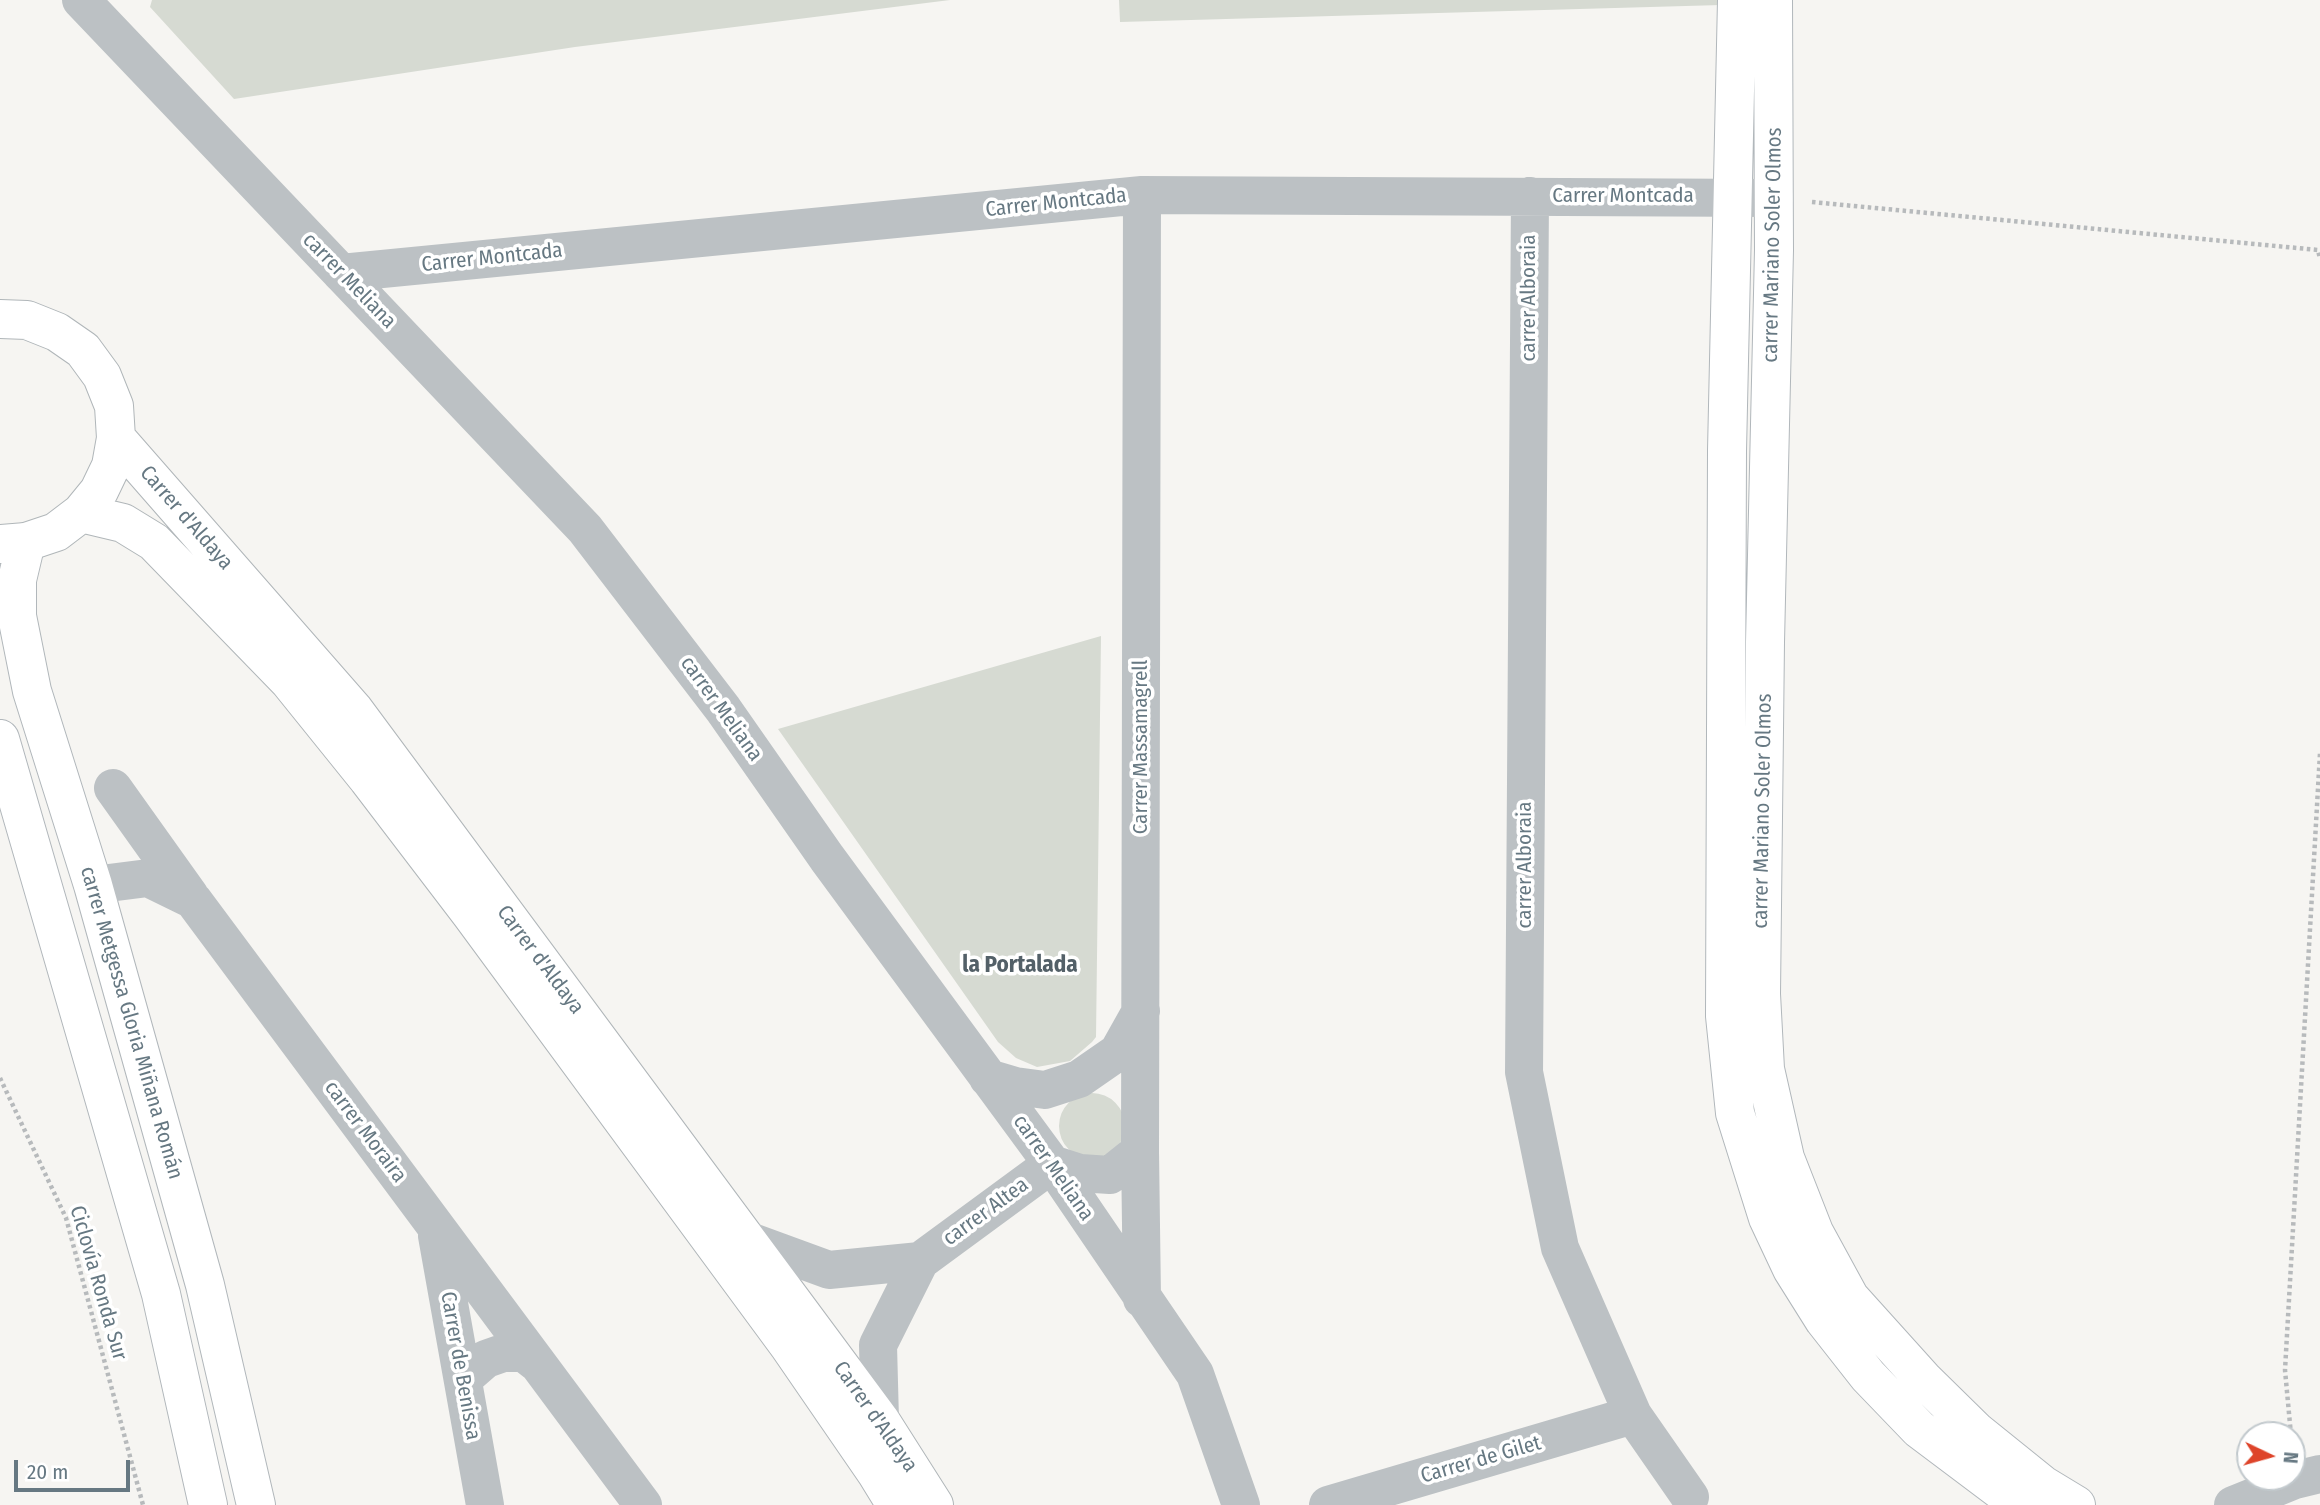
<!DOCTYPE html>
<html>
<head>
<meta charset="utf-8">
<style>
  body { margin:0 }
  #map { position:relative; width:2320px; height:1505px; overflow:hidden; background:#f6f5f2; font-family:"Fira Sans Condensed",sans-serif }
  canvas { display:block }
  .north { position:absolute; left:2236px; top:1421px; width:70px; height:70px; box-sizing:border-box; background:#fff; border:2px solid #c2c9cd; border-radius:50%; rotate:95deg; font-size:19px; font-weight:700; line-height:28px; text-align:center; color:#667882 }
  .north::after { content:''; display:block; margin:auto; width:24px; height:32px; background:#de442a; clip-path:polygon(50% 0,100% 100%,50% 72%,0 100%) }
  .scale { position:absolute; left:14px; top:1460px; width:116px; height:32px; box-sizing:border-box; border:4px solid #667882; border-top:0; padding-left:9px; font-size:21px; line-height:24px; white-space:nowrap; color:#667882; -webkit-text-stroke:5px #fff; paint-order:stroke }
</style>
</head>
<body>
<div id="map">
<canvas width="2320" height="1505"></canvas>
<div class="north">N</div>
<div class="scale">20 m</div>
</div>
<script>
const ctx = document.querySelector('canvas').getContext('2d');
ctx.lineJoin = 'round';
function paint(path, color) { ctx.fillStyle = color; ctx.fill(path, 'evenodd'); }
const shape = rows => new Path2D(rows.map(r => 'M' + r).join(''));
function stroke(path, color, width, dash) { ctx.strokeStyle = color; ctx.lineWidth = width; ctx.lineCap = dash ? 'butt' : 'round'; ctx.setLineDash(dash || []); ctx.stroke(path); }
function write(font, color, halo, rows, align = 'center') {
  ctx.font = font + ' "Fira Sans Condensed",sans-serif'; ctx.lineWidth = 7; ctx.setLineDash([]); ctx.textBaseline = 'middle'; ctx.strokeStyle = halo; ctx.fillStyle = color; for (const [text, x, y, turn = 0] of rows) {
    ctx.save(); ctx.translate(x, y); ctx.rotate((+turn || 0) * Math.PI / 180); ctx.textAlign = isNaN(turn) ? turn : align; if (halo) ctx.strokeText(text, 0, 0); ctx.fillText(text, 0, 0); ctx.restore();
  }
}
paint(shape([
  [152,0,950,0,575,47,234,99,150,7],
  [1119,0,1721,0,1721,5,1120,22],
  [1101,636,1096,1037,1092,1042,1070,1061,1037,1067,1016,1058,998,1042,778,729],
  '1059 1126a33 33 0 1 1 66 0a33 33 0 1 1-66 0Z'
]), '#d6dad2');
const secondary = shape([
  [1737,0,1727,451,1725,1016,1735,1113,1768,1218,1792,1269,1824,1320,1868,1376,1919,1429,2020,1505],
  [1773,0,1774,250,1765,642,1761,994,1765,1069,1785,1158,1814,1232,1850,1298,1923,1379,1976,1431,2043,1485,2076,1505],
  [26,542,17,580,17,616,32,691,93,885,205,1285,256,1505],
  [0,739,161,1294,208,1505]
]);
const primary = shape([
  [0,319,27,320,57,332,83,350,102,376,114,406,116,438,111,466,99,491,81,513,56,532,26,542,0,544],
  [116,438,354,710,880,1420,934,1505],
  [81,513,123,523,154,542,289,681,368,779,471,914,789,1346,877,1474,896,1505]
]);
stroke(secondary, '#b1b7bb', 40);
stroke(primary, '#b0b6b9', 40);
stroke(shape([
  [1812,202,2318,250,2320,259],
  [0,1078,66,1218,143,1505],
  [2291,1435,2285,1370,2320,753]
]), '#b7babc', 4.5, [3.5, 3.5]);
stroke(shape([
  [81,0,585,529,723,709,827,858,1052,1164,1195,1374,1241,1505],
  [1142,195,1140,1151,1142,1299],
  [1530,196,1524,1072,1560,1248,1633,1415,1690,1497],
  [341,273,1142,195,1774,198],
  [113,788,190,896],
  [93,885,148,878,193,900,643,1505],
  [988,1078,1015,1086,1045,1090,1079,1079,1118,1052,1141,1011],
  [437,1236,485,1505],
  [747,1240,829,1270,920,1261,878,1345,880,1420],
  [920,1261,1052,1164,1080,1173,1110,1175,1140,1151],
  [463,1379,486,1359,503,1353,524,1353,538,1364],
  [1328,1505,1633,1415],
  [2233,1505,2295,1480,2320,1474]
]), '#bcc1c4', 38);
stroke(secondary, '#fff', 38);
stroke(primary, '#fff', 38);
write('21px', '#667882', '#fff', [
  ["Carrer Montcada",1623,196],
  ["Carrer Montcada",1056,203,-6],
  ["carrer Mariano Soler Olmos",1773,245,-89],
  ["Carrer Montcada",492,258,-6],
  ["carrer Meliana",349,281,46],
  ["carrer Alboraia",1529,298,-90],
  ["Carrer d'Aldaya",186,518,49],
  ["carrer Meliana",721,709,54],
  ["Carrer Massamagrell",1141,747,-90],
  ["carrer Mariano Soler Olmos",1763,811,-89],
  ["carrer Alboraia",1525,865,-90],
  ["Carrer d'Aldaya",540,960,53],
  ["carrer Metgessa Gloria Miñana Román",131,1023,74],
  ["carrer Moraira",365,1132,53],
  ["carrer Meliana",1053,1168,55],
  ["carrer Altea",986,1212,-36],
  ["Ciclovía Ronda Sur",98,1283,74],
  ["Carrer de Benissa",460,1366,80],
  ["Carrer d'Aldaya",875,1417,55],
  ["Carrer de Gilet",1481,1460,-16]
]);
write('bold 23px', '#536068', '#fff', [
  ["la Portalada",1020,966]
]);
</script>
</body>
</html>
